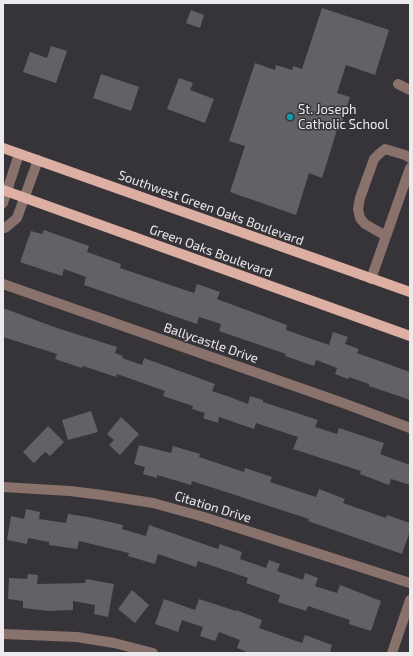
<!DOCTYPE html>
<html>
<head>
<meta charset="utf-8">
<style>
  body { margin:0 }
  #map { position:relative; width:413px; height:656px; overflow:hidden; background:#363439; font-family:"Exo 2",sans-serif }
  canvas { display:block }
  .frame { position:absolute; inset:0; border:4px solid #eceaed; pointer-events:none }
</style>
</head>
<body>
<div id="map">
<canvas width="413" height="656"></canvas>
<div class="frame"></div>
</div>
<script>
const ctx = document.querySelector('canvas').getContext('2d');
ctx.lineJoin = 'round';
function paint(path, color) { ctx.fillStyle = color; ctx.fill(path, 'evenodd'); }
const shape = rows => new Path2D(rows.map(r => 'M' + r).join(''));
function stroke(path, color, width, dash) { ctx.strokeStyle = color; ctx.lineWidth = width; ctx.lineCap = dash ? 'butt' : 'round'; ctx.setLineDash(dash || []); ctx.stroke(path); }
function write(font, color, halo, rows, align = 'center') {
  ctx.font = font + ' "Exo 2",sans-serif'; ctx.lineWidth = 3; ctx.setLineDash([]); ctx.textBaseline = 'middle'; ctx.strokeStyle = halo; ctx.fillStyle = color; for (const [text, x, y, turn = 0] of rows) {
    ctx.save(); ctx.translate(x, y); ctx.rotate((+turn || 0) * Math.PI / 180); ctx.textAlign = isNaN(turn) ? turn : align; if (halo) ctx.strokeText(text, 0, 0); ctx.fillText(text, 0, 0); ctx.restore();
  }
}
paint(shape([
  [322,8,389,30,375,75,346,65,337,93,350,97,339,131,337,130,322,178,309,173,296,215,230,192,245,146,229,141,255,63,275,70,276,65,292,70,293,66,302,69],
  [191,10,204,15,200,28,186,23],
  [51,46,67,51,56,83,23,72,30,52,47,58],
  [101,74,139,87,131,111,93,98],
  [179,78,193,83,190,90,214,99,205,123,167,109],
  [44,230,89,246,87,252,121,264,120,268,194,293,197,284,220,292,217,299,287,325,286,330,329,345,333,332,348,337,345,344,359,349,357,353,410,372,410,400,369,386,369,384,349,377,348,379,335,374,337,368,316,360,314,366,285,356,286,354,219,331,221,324,199,317,197,324,84,285,86,277,64,269,62,276,20,262,31,231,42,234],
  [3,308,57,328,117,347,115,353,123,356,122,358,142,365,144,358,215,384,212,391,227,396,248,404,250,396,263,400,263,402,318,420,315,427,337,434,339,428,384,443,380,454,410,465,410,485,391,479,389,485,360,474,361,471,293,449,298,437,256,423,254,429,219,417,218,423,203,418,205,413,192,409,193,406,163,396,165,391,117,374,116,377,83,366,82,368,55,359,57,354,3,337],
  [91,411,98,432,68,440,62,420],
  [121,417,139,434,120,455,109,445,114,440,107,434],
  [48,426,64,442,50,456,45,452,34,463,23,452],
  [139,445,171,453,173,446,200,454,199,457,244,472,245,468,272,477,270,482,316,497,319,489,345,499,343,503,386,518,387,515,410,523,410,531,402,554,308,521,309,519,192,481,191,485,157,475,157,478,143,474,145,467,134,464],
  [26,509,40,512,39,519,66,523,68,514,88,517,123,525,122,529,146,536,149,525,218,549,220,544,242,552,240,559,266,568,269,560,280,564,277,571,303,580,305,573,318,578,315,586,337,593,340,585,381,601,371,631,349,624,350,620,308,606,306,611,278,602,280,595,246,583,248,578,198,561,196,567,158,554,155,564,128,556,129,553,79,541,77,549,49,545,49,542,28,538,27,544,7,540,11,516,24,519],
  [28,574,38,575,37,584,85,583,86,579,114,584,108,617,94,614,95,605,73,601,73,610,49,611,23,608,23,601,8,599,9,578,27,579],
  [132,590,149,605,135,623,118,609],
  [164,599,195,610,199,599,236,611,236,610,262,620,259,628,302,643,305,635,332,645,330,653,249,653,237,648,240,640,219,632,215,641,200,636,203,627,182,620,178,632,155,624]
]), '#636066');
stroke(shape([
  [398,84,410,90],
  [3,203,19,154],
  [5,228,17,218,38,160],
  [386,236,365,224,360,218,358,209,360,198,374,159,379,154,385,149,405,155,410,158],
  [371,279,410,168],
  [3,284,343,403,410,428],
  [3,487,70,491,102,495,153,503,204,517,410,583],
  [3,634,77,637,114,643,153,653],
  [392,653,410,600]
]), '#89726c', 10);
stroke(shape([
  [3,148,410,292],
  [3,190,410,336]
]), '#ddaea2', 10);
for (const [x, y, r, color] of [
  [290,117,4,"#0f9aa8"]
]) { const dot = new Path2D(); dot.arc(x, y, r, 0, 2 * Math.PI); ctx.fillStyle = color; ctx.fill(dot); stroke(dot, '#363439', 1.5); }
write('13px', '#eceaed', '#363439', [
  ["St. Joseph",298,110],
  ["Catholic School",298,125]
], 'left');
write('13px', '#eceaed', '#363439', [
  ["Southwest Green Oaks Boulevard",211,208,20],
  ["Green Oaks Boulevard",211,251,20],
  ["Ballycastle Drive",211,343,19],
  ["Citation Drive",213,507,17]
]);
</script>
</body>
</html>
